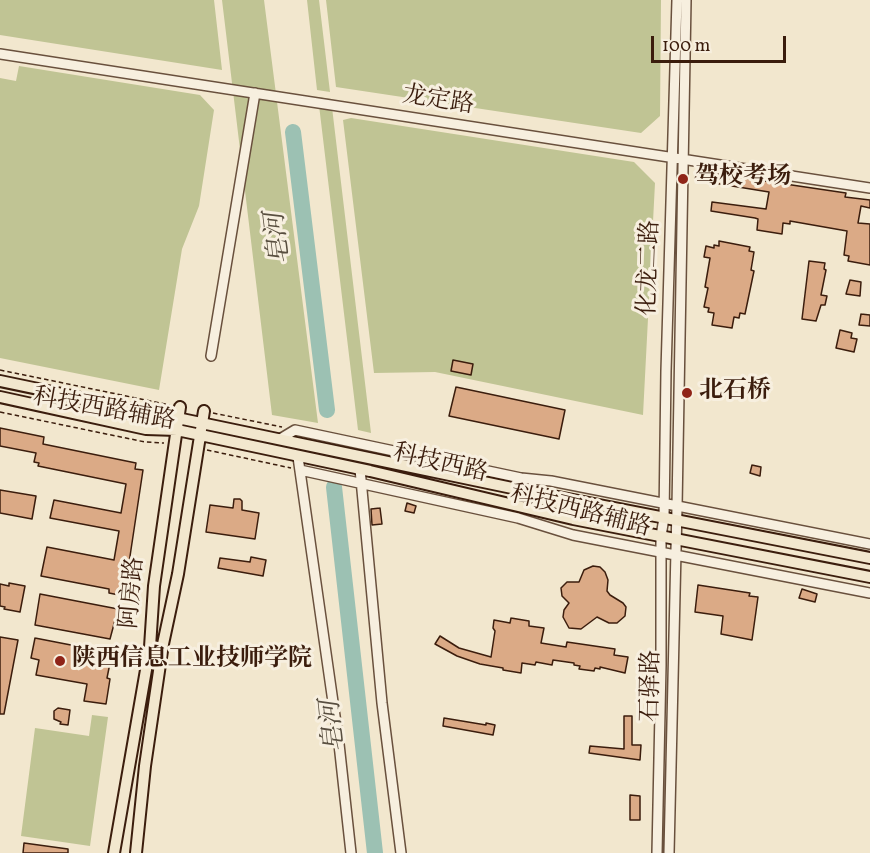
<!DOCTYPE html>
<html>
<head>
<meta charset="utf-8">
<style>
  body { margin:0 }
  #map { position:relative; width:870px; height:853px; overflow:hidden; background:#f2e7ce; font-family:Vollkorn,serif }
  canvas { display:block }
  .scale { position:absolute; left:651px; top:36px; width:135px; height:27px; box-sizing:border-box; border:3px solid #3b1d0d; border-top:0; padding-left:8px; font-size:18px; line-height:21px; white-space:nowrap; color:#3b1d0d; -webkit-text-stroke:4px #f7efdf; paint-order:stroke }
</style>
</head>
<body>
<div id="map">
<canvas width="870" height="853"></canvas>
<div class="scale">100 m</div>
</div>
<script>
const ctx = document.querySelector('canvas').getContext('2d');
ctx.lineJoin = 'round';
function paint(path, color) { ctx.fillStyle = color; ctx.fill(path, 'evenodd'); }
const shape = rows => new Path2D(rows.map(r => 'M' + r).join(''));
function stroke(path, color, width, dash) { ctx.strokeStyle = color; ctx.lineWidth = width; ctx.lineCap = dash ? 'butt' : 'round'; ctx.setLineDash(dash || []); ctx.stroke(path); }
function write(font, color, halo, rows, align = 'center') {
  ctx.font = font + ' Vollkorn,"Noto Serif SC",serif'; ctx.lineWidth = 6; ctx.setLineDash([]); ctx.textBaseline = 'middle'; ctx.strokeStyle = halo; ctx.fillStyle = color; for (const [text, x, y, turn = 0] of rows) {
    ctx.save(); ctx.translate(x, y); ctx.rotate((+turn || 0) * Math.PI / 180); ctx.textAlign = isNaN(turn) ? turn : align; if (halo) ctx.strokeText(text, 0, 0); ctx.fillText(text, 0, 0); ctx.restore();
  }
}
paint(shape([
  [0,0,214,0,222,70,0,35],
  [222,0,264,0,318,423,272,415],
  [307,0,319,0,330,92,317,90],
  [326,0,661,0,660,116,641,133,336,87],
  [19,66,200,95,214,110,199,206,182,249,159,390,0,358,0,78,16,81],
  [318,97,331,99,371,433,358,430],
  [351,118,634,162,655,183,643,415,435,372,374,373,343,120],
  [92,715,108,717,90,846,21,836,35,728,89,736]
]), '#c0c494');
stroke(shape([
  [293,132,327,410],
  [334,487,375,853]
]), '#9cc1b3', 16);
const building = shape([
  [697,171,846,193,845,197,870,200,870,208,861,206,858,223,870,224,870,265,848,261,849,256,844,255,847,231,790,221,790,224,783,223,782,234,757,230,758,219,755,218,711,211,712,202,766,209,769,192,695,180,697,171],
  [719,241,750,247,749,251,754,252,751,270,754,271,745,314,740,313,739,318,734,317,732,328,712,325,714,313,708,312,709,308,704,307,708,288,705,287,710,258,704,257,706,246,714,248,714,245,719,246,719,241],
  [809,261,825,263,824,269,826,270,821,295,827,296,825,305,821,305,816,321,802,319,809,261],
  [850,280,861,282,860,296,846,294,850,280],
  [861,314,870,315,870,326,859,325,861,314],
  [840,330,852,333,851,338,857,339,854,352,836,348,840,330],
  [453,360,473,364,471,375,451,371,453,360],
  [456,387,565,410,559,439,449,416,456,387],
  [0,428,44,437,43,444,136,463,135,469,143,470,124,596,109,593,109,589,41,576,47,547,114,560,119,531,50,518,54,500,121,513,126,484,38,466,39,463,34,462,36,453,0,446,0,428],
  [752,465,761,467,760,476,750,473,752,465],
  [0,490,36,496,32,519,0,513,0,490],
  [234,499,240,499,242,501,242,510,259,513,255,539,206,532,210,505,233,508,234,499],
  [407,503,416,506,414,513,405,511,407,503],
  [380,508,382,524,372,525,371,509,380,508],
  [251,557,266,560,263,576,218,568,220,558,250,562,251,557],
  [593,566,600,567,605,572,608,580,607,591,610,595,623,603,626,607,625,616,617,623,609,623,597,617,581,629,569,628,563,617,564,610,569,603,562,596,561,588,567,582,579,582,584,570,593,566],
  [9,583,25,586,20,612,4,609,5,607,0,606,0,584,9,586,9,583],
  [698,585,750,593,749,596,758,597,752,640,721,634,723,616,695,612,698,585],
  [802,589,817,594,815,602,799,598,802,589],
  [40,594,118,609,110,639,35,625,40,594],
  [511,618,529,621,529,626,544,628,541,643,566,647,567,642,615,649,614,655,628,657,625,673,600,667,600,669,595,668,594,671,579,669,580,666,574,665,574,663,553,660,552,665,536,662,535,665,522,663,521,673,503,670,503,668,480,664,457,656,435,644,440,636,459,648,491,657,495,631,493,628,494,620,510,623,511,618],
  [0,637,18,640,4,714,0,714,0,637],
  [35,638,112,653,107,678,110,679,106,704,84,701,87,684,36,675,39,660,31,658,35,638],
  [58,708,70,710,68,725,60,724,61,722,54,719,54,711,58,708],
  [624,716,632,716,632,745,641,745,640,760,589,753,590,746,624,749,624,716],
  [444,718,486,725,486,723,495,725,493,735,443,726,444,718],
  [630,795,640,796,640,820,630,820,630,795],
  [24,843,68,849,68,853,23,853,24,843]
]);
paint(building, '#dbaa86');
stroke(building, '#3b1d0d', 1.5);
const minor = shape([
  [0,54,870,188],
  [211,356,255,93],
  [280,439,295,430,521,478,551,481,870,544],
  [298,457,339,744,351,853],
  [360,469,382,703,401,853],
  [300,470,518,518,573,535,870,593],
  [657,853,661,665,661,536,664,518,666,371,677,0],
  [669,853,677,507,686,0]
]);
const major = shape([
  [0,381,512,488,870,558],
  [0,397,146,429,177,430,370,471,573,519,870,577],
  [114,853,150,647,154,586,180,407],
  [136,853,145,766,163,644,178,574,204,411]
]);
stroke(minor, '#69503d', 12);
stroke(major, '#3b1d0d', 14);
stroke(shape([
  [0,370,170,405],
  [0,412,145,442,164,443],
  [213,413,282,427],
  [207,450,291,468]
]), '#3b1d0d', 1.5, [4.5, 3]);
stroke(minor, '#f7efdf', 9);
stroke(major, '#f2e7ce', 10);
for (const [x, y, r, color] of [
  [683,179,6,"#8f2418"],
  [687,393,6,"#8f2418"],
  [60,661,6,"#8f2418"]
]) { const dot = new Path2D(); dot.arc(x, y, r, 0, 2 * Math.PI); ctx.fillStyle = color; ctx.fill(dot); stroke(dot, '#f7efdf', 2); }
write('24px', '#3b1d0d', '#f7efdf', [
  ["龙定路",438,102,9],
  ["化龙二路",651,268,-88],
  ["科技西路辅路",104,411,10],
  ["科技西路",440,465,13],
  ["科技西路辅路",580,513,14],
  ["阿房路",134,593,-85],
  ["石驿路",653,686,-89]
]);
write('bold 24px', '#3b1d0d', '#f7efdf', [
  ["驾校考场",695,179],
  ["北石桥",699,393],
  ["陕西信息工业技师学院",72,661]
], 'left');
write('italic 26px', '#584e3f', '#f7efdf', [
  ["皂河",280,238,-97],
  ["皂河",335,726,-96]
]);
</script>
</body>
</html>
